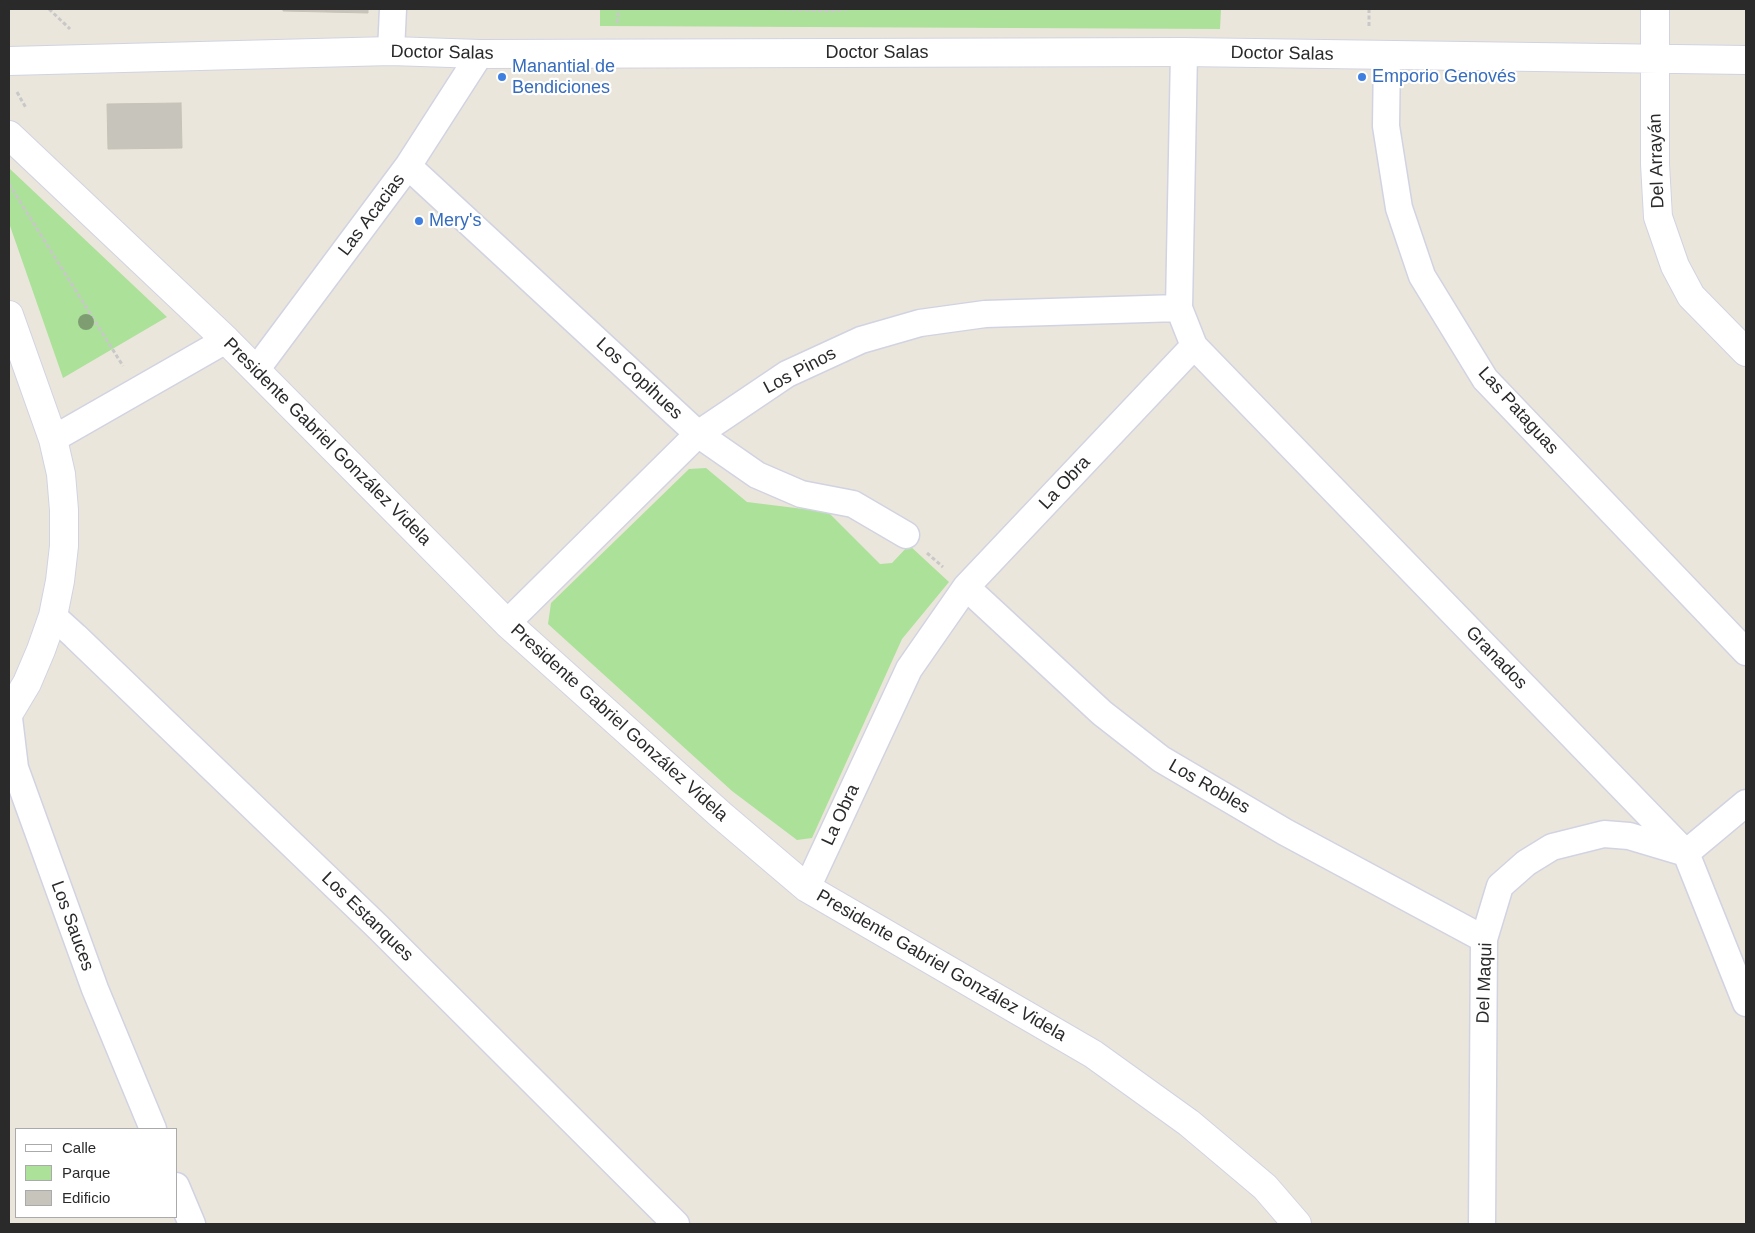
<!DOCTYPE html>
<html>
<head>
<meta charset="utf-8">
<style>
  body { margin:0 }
  #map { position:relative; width:1755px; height:1233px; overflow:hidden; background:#ebe6dc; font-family:Arial,sans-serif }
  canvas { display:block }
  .frame { position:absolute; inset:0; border:10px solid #2a2a2a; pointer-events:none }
  .legend { position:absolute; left:15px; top:1128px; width:162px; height:90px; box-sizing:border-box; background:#fff; border:1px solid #aaa; margin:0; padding:6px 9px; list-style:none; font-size:15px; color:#2a2a2a }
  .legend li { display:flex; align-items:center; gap:10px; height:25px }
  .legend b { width:25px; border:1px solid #aaa }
</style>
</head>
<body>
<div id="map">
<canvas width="1755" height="1233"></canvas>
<div class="frame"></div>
<ul class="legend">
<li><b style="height:6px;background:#fff"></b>Calle</li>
<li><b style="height:14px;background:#ace19a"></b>Parque</li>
<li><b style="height:14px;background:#c7c4bb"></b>Edificio</li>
</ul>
</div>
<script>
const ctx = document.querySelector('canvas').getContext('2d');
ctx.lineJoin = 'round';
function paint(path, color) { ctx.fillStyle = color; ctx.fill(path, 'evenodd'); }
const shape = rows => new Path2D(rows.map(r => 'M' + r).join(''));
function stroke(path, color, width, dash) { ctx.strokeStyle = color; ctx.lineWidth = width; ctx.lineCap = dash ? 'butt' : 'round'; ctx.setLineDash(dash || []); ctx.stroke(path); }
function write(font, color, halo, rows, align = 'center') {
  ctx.font = font + ' Arial,sans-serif'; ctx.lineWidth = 4.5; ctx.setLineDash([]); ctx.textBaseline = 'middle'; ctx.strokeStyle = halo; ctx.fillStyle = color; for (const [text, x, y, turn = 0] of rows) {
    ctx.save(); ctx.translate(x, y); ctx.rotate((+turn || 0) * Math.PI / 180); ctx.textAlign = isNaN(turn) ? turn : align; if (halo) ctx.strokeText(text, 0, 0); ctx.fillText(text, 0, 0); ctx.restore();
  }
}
paint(shape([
  [600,9,1221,9,1220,29,600,26],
  [9,168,167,317,63,378,9,223],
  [706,468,747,502,828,512,880,564,892,563,909,545,949,582,902,639,812,838,797,840,732,791,548,624,551,603,689,469]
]), '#ace19a');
const building = shape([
  [283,9,326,9,326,12,283,11,283,9],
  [326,9,368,9,368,13,326,12,326,9],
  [181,103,182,148,108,149,107,104,181,103]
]);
paint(building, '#c7c4bb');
stroke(building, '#c7c2b6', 1);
const minor = shape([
  [391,51,393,9],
  [1387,55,1386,126,1399,208,1422,276,1485,379,1746,652],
  [408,166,698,434,757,475,801,494,853,504,906,535],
  [1194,346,1686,853,1746,1003],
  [256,370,408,166,480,54],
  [53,439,226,340],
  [966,587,1102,713,1161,759,1285,832,1484,939],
  [53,616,75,636,378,927,676,1224],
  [507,623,698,434,787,374,861,340,920,323,985,314,1179,308],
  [9,718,15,768,95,989,153,1129],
  [807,888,909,669,966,587,1194,346,1179,308,1184,52],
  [176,1186,192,1224],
  [1482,1224,1484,939,1500,886,1526,863,1552,847,1604,834,1629,836,1686,853,1746,803]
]);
const secondary = shape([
  [1655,9,1655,164,1658,217,1675,266,1691,296,1746,352],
  [9,61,391,51,480,54,1184,52,1746,60],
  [9,135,226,340,507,623,721,815,807,888,1093,1054,1189,1123,1265,1187,1297,1224],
  [9,315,53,439,61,474,64,510,64,546,60,581,53,616,41,650,27,683,9,713]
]);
stroke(minor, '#d1d3e2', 29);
stroke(secondary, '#d1d3e2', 30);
stroke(shape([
  [49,9,70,29],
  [779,9,831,11,848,9],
  [617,23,619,9],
  [1369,26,1369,9],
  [17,92,26,108],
  [9,184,123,366],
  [927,553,943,567]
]), '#c8c8c8', 3, [4, 2.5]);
stroke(minor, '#fff', 26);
stroke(secondary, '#fff', 28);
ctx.fillStyle = '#7e9e72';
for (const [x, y] of [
  [86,322]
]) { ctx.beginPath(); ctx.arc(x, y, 8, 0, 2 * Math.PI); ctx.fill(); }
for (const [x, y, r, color] of [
  [502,77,5,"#3f7fe0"],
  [1362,77,5,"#3f7fe0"],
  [419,221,5,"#3f7fe0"]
]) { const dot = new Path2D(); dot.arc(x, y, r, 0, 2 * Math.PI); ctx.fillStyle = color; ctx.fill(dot); stroke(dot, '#fff', 2); }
write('18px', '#2a2a2a', '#fff', [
  ["Doctor Salas",442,53,1],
  ["Doctor Salas",877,53],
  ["Doctor Salas",1282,54,1],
  ["Del Arrayán",1657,161,-92],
  ["Las Acacias",372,215,-53],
  ["Los Pinos",800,371,-28],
  ["Los Copihues",639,379,43],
  ["Las Pataguas",1518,411,48],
  ["Presidente Gabriel González Videla",327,442,45],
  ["La Obra",1065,483,-47],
  ["Granados",1496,658,46],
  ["Presidente Gabriel González Videla",619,723,42],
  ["Los Robles",1209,787,30],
  ["La Obra",841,815,-65],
  ["Los Estanques",367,917,44],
  ["Los Sauces",72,926,70],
  ["Presidente Gabriel González Videla",941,966,30],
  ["Del Maqui",1485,983,-88]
]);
write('18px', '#366cbe', '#fff', [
  ["Manantial de",512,67],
  ["Bendiciones",512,88],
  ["Emporio Genovés",1372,77],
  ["Mery's",429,221]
], 'left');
</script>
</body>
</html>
